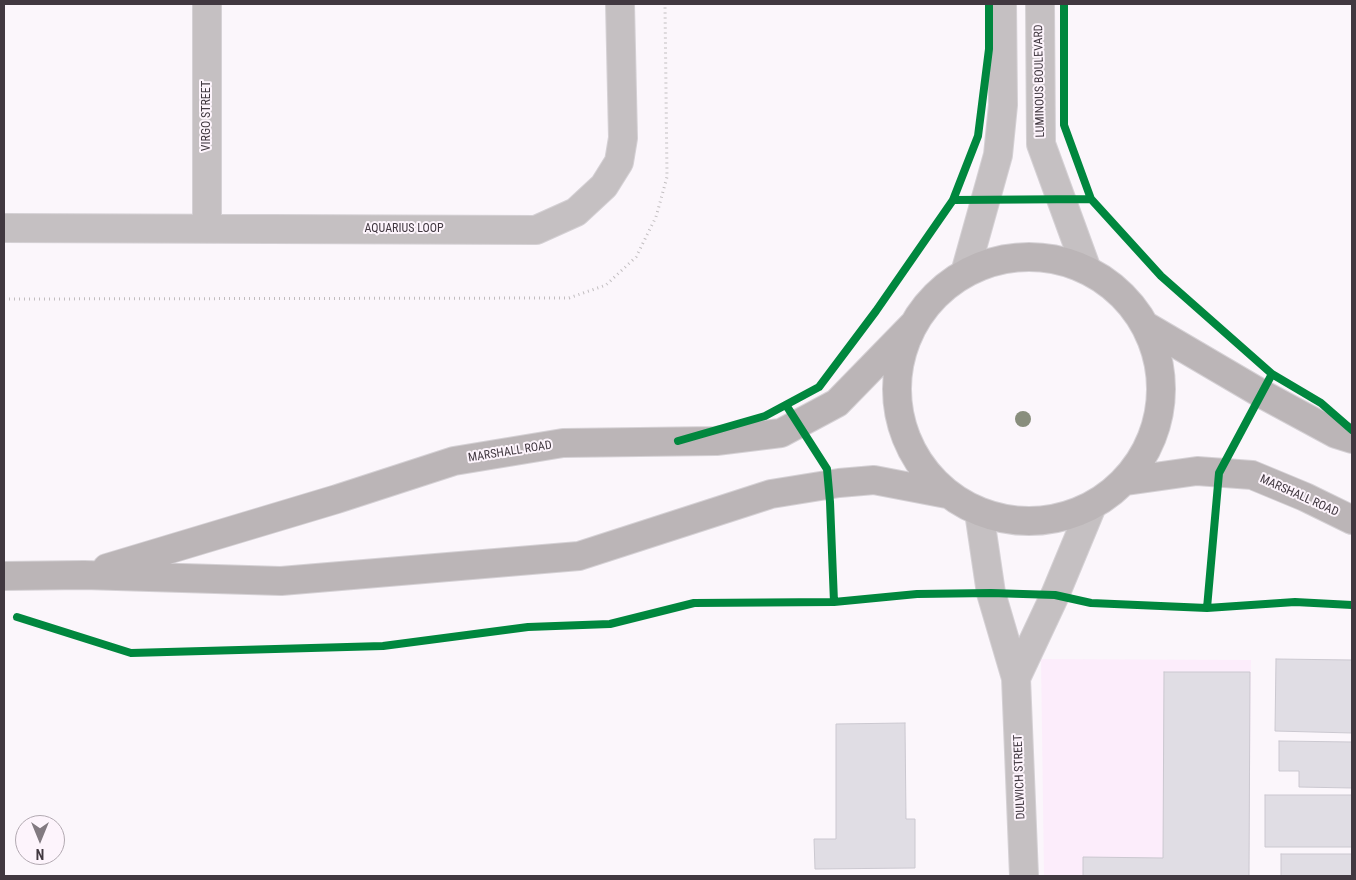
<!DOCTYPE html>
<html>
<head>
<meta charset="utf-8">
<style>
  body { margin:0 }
  #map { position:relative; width:1356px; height:880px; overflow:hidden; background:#fbf6fb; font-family:"Roboto Condensed",sans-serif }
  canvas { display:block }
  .frame { position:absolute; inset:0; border:5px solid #413840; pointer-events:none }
  .north { position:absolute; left:15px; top:815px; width:50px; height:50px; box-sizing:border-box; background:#fdf4fc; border:1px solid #b2a9b1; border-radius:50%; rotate:180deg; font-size:14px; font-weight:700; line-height:20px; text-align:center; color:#413840 }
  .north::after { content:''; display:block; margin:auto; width:18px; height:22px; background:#827a81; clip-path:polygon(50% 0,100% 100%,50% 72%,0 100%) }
</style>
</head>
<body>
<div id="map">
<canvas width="1356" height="880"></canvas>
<div class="frame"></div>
<div class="north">N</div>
</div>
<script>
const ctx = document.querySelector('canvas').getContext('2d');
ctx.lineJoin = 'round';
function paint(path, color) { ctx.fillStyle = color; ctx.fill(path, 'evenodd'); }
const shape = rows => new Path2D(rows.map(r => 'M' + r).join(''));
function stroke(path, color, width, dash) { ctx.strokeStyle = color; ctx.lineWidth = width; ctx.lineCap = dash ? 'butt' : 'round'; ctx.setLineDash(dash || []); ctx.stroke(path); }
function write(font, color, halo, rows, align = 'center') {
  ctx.font = font + ' "Roboto Condensed",sans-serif'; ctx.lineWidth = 4; ctx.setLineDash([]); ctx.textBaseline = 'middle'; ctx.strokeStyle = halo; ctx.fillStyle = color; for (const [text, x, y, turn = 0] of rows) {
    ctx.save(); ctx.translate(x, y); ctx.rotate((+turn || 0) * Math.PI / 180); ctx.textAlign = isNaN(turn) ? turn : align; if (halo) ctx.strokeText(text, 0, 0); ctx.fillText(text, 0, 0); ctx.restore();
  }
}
paint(shape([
  [1041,659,1251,660,1249,876,1044,876]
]), '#fcedfb');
const building = shape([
  [1276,659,1352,660,1352,733,1275,731,1276,659],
  [1164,672,1250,672,1249,876,1083,876,1083,857,1163,858,1164,672],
  [905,723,906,819,915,819,915,868,815,869,814,839,836,839,836,724,905,723],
  [1279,741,1352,742,1352,788,1299,787,1299,771,1279,771,1279,741],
  [1265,795,1352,795,1352,847,1265,847,1265,795],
  [1281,854,1352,854,1352,876,1281,876,1281,854]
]);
paint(building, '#e0dde4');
stroke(building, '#cbc8d0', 1);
const minor = shape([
  [207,4,207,229],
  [1040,4,1041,144,1087,270],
  [4,228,536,230,576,212,604,186,619,162,623,138,620,4],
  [965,273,998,155,1003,105,1002,4],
  [979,512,991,593,1016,678,1024,876],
  [1016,678,1055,595,1092,506]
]);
const secondary = shape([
  '897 389a132 132 0 1 1 264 0a132 132 0 1 1-264 0Z',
  [1146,326,1262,394,1336,434,1352,439],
  [1126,481,1197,471,1252,475,1305,497,1352,520],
  [107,568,337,499,454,461,563,443,716,441,781,433,837,403,913,325],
  [4,576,84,575,281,581,579,556,771,494,839,483,874,480,947,494]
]);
stroke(minor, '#d5d1d5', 30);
stroke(secondary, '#d5d1d5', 30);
stroke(shape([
  [4,299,569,298,606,285,636,257,656,217,667,177,665,4]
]), '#c2bec0', 3, [1, 4]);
stroke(minor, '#c5c0c2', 28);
stroke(secondary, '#bbb5b7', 28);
stroke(shape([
  [1064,4,1064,125,1091,199,1161,276,1272,374,1321,403,1352,430],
  [953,200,1091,199],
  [678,441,765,416,819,387,876,311,953,200,978,136,989,49,989,4],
  [834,602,917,594,991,593,1055,595,1091,603,1207,608,1295,602,1352,605],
  [1207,608,1219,473,1272,374],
  [17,617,131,653,383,646,528,627,610,624,694,603,834,602,830,502,827,469,786,405]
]), '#00873e', 8);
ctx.fillStyle = '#898e7d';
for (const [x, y] of [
  [1023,419]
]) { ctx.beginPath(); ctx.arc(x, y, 8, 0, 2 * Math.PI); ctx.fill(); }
write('12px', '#413840', '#fdf4fc', [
  ["LUMINOUS BOULEVARD",1040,81,-91],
  ["VIRGO STREET",207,116,-90],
  ["AQUARIUS LOOP",404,229],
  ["MARSHALL ROAD",510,452,-9],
  ["MARSHALL ROAD",1299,496,24],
  ["DULWICH STREET",1020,777,-92]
]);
</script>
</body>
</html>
